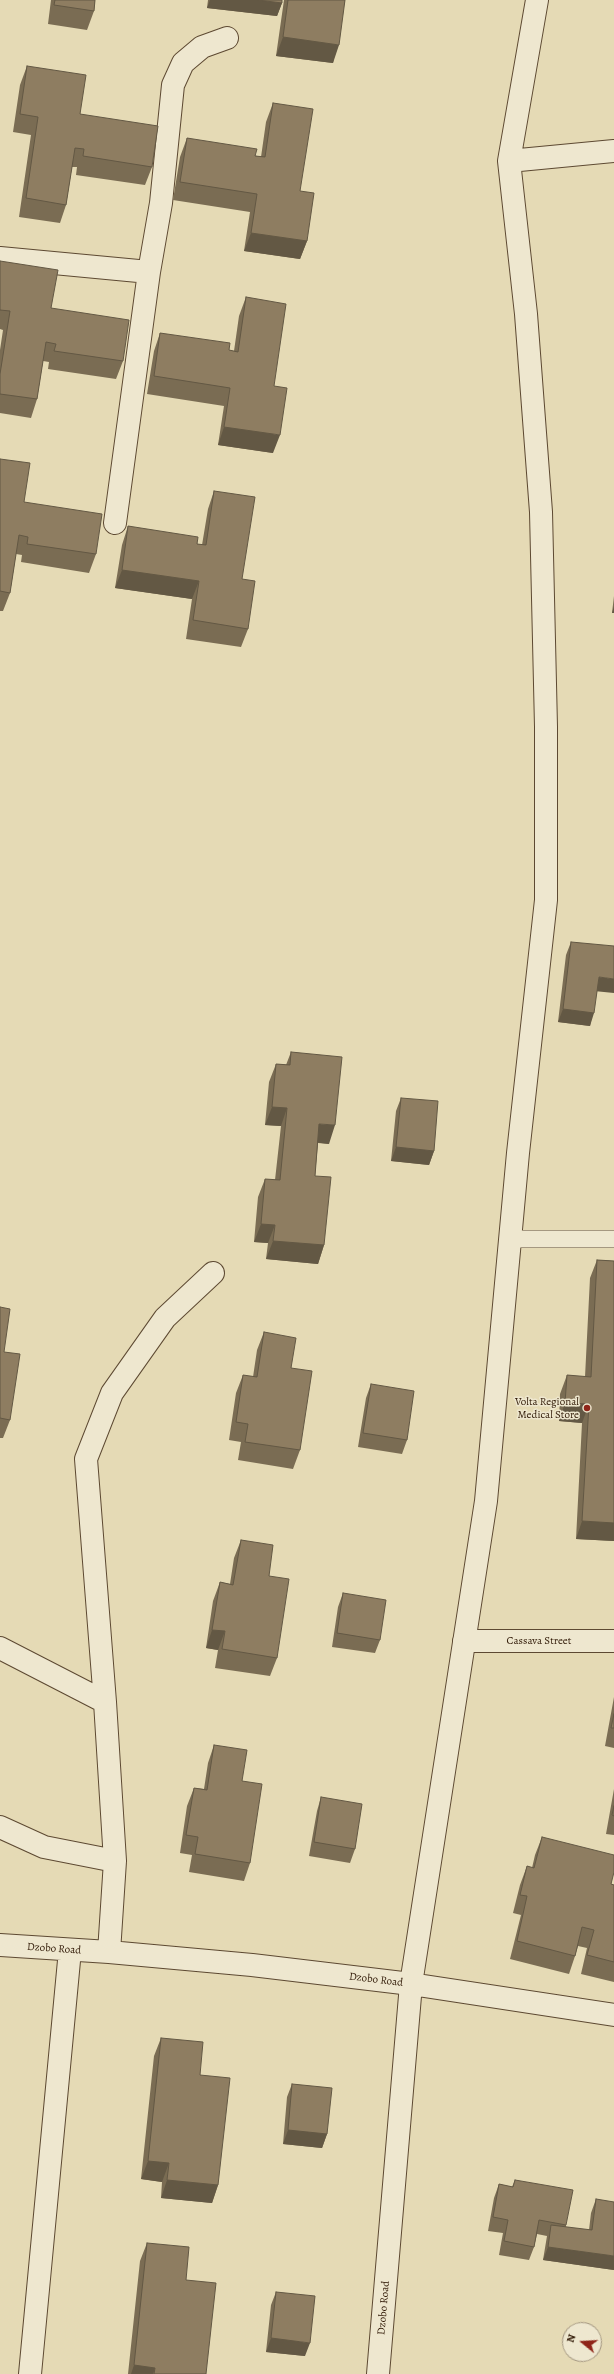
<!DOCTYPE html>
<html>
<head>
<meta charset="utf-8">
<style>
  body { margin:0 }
  #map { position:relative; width:614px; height:2374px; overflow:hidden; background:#e5dab5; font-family:Alegreya,serif }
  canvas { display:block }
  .north { position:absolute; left:562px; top:2322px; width:40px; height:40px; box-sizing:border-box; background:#eee7cf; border:1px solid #a2957f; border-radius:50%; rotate:288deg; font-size:11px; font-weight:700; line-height:16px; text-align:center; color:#301906 }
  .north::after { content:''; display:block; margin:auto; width:14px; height:18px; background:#8f2418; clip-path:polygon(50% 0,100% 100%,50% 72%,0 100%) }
</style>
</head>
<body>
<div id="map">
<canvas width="614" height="2374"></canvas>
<div class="north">N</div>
</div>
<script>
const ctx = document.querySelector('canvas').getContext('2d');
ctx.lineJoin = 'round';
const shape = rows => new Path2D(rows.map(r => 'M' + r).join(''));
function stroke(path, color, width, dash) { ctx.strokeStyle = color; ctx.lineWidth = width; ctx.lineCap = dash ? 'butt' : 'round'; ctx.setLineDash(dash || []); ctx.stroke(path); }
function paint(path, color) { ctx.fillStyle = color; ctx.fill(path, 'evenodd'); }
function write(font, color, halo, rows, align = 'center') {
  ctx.font = font + ' Alegreya,serif'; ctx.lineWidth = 3; ctx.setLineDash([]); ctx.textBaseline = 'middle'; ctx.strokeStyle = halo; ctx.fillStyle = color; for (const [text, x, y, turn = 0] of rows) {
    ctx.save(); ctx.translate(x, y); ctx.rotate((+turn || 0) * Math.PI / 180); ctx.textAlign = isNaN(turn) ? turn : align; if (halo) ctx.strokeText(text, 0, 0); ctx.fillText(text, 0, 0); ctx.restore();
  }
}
const lane = shape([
  [510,1239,614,1239]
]);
const street = shape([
  [537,0,509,161,526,314,541,512,546,727,546,900,518,1153,486,1501,411,1984,614,2015],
  [509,161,614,151],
  [0,258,149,272],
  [115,523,149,272,161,203,173,85,183,63,202,47,227,38],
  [464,1641,614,1641],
  [0,1648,105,1702],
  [0,1827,44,1847,115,1861],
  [0,1945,109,1952,252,1965,411,1984,378,2374],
  [109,1952,115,1861,105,1702,86,1459,112,1393,165,1318,213,1273],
  [30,2374,70,1950]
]);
stroke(lane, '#5d4932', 18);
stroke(street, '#5d4932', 24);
stroke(lane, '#eee7cf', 17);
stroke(street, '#eee7cf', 22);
paint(shape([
  [51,0,95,0,94,11,87,30,48,24],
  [208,0,282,0,282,3,277,16,207,8],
  [284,0,345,0,333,63,276,56],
  [27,66,80,114,152,167,145,185,76,175,77,167,72,167,66,205,60,223,19,217,31,135,13,132,20,85],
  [273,103,300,191,307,241,300,259,244,251,250,212,173,200,180,157,187,138,261,157,266,122],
  [0,261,51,308,123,361,116,379,48,369,49,362,43,361,37,399,31,418,0,413,0,350,3,330,0,329],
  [246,297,274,386,273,453,218,445,224,406,147,394,154,351,160,333,229,350,234,351,239,316],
  [0,459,24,502,96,554,89,573,21,562,22,555,16,554,10,593,3,611,0,611],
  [214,491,242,579,248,629,241,647,186,639,192,599,115,588,122,545,128,526,202,545,208,509],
  [614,596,614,613,612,613],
  [571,942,597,991,590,1026,558,1022,566,955],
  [291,1052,329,1144,318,1143,315,1176,324,1245,318,1264,266,1259,268,1243,254,1242,258,1197,265,1179,275,1180,281,1126,265,1125,269,1082,276,1064,286,1065],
  [401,1098,434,1151,429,1165,391,1161,396,1111],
  [597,1260,614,1261,614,1541,576,1539,582,1423,559,1421,560,1394,567,1375,585,1377,590,1278],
  [0,1307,10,1420,3,1438,0,1438],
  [264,1332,291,1368,300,1450,293,1469,238,1460,241,1442,229,1440,236,1393,243,1375,253,1377,257,1350],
  [371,1384,407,1440,402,1454,358,1447,366,1398],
  [241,1540,269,1576,277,1658,270,1676,215,1668,218,1650,206,1648,213,1601,220,1582,230,1584,234,1558],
  [343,1593,380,1640,375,1653,332,1647,338,1607],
  [614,1697,614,1748,605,1746],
  [214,1745,242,1781,250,1863,244,1881,189,1872,192,1855,180,1853,187,1806,194,1788,204,1789,208,1763],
  [614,1789,614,1835,606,1834],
  [321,1797,355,1849,350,1863,309,1856,317,1811],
  [542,1837,611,1884,614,1885,614,1982,581,1974,587,1948,578,1946,575,1956,569,1974,510,1959,521,1915,513,1913,520,1885,527,1866,532,1868,535,1855],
  [161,2038,200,2075,218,2185,212,2203,161,2198,162,2182,141,2179,154,2056],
  [292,2084,327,2134,322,2148,283,2144,287,2097],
  [515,2180,566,2225,566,2227,589,2230,591,2213,596,2199,614,2270,543,2260,547,2236,537,2234,534,2247,529,2260,499,2255,503,2233,488,2231,494,2198,499,2184,512,2187],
  [147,2243,186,2280,206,2374,128,2374,140,2261],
  [276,2292,305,2356,266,2352,271,2305]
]), '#7a6c53');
paint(shape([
  [210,0,258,0,282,3,277,16,207,8],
  [283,37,339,45,333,63,276,56],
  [251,233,307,241,300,259,244,251],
  [224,427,280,435,273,453,218,445],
  [122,570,199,581,192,599,115,588],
  [614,606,614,613,612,613],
  [599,977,614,979,614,993,594,991],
  [563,1009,594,1013,590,1026,558,1022],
  [272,1107,287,1108,281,1126,265,1125],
  [319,1124,335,1125,329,1144,313,1142],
  [396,1147,434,1151,429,1165,391,1161],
  [261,1224,275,1225,268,1243,254,1242],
  [273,1241,324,1245,318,1264,266,1259],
  [565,1403,589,1404,582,1423,559,1421],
  [582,1521,614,1523,614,1541,576,1539],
  [212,1630,225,1631,218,1650,206,1648],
  [288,2130,327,2134,322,2148,283,2144],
  [148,2161,169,2163,162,2182,141,2179],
  [167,2180,218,2185,212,2203,161,2198],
  [548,2247,614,2256,614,2270,543,2260],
  [271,2338,310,2343,305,2356,266,2352],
  [134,2365,155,2368,153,2374,131,2374]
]), '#635844');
const building = shape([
  [55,0,95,0,94,11,54,5,55,0],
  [258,0,282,0,282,3,258,0],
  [288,0,345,0,339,45,283,37,288,0],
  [27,66,86,75,80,114,158,126,152,167,83,156,84,149,75,148,66,205,26,198,38,117,20,114,27,66],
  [273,103,313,109,300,191,314,193,307,241,251,233,257,194,180,182,187,138,257,149,255,156,265,157,273,103],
  [0,261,58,270,51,308,129,320,123,361,54,351,56,344,46,342,37,399,0,394,0,374,10,311,0,310,0,261],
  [246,297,286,304,274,386,287,388,280,435,224,427,230,388,154,376,160,333,230,343,229,350,238,352,246,297],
  [0,459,30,463,24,502,102,514,96,554,27,544,28,537,19,535,10,593,0,591,0,459],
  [214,491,255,497,242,579,255,581,248,629,193,620,199,581,122,570,128,526,198,537,197,544,206,545,214,491],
  [571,942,614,946,614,979,599,977,594,1013,563,1009,571,942],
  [291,1052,342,1057,335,1125,319,1124,315,1176,331,1177,324,1245,273,1241,275,1225,261,1224,265,1179,280,1180,287,1108,272,1107,276,1064,290,1065,291,1052],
  [401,1098,438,1101,434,1151,396,1147,401,1098],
  [597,1260,614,1261,614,1523,582,1521,589,1404,565,1403,567,1375,591,1377,597,1260],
  [0,1307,10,1309,4,1352,20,1354,10,1420,0,1418,0,1307],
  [264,1332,296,1338,291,1368,312,1371,300,1450,245,1442,248,1424,236,1422,243,1375,257,1377,264,1332],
  [371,1384,414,1391,407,1440,363,1433,371,1384],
  [241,1540,273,1545,269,1576,289,1579,277,1658,222,1649,225,1631,212,1630,220,1582,233,1585,241,1540],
  [343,1593,386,1600,380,1640,337,1633,343,1593],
  [614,1714,614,1728,611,1728,614,1714],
  [214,1745,247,1750,242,1781,262,1784,250,1863,195,1854,198,1837,186,1835,194,1788,207,1790,214,1745],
  [321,1797,362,1804,355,1849,314,1842,321,1797],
  [614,1806,614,1816,612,1815,614,1806],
  [542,1837,614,1855,614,1872,611,1884,614,1885,614,1962,587,1955,594,1930,582,1927,575,1956,517,1941,527,1896,520,1895,527,1866,534,1868,542,1837],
  [161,2038,203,2042,200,2075,230,2078,218,2185,167,2180,169,2163,148,2161,161,2038],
  [292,2084,332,2088,327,2134,288,2130,292,2084],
  [515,2180,573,2190,566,2225,539,2220,534,2247,504,2241,508,2220,493,2217,499,2184,513,2187,515,2180],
  [596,2199,614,2202,614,2256,548,2247,551,2225,592,2230,596,2199],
  [147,2243,189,2247,186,2280,216,2283,206,2374,154,2374,155,2368,134,2365,147,2243],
  [276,2292,315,2296,310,2343,271,2338,276,2292]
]);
paint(building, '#8e7d61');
stroke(building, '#635844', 1);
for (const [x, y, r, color] of [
  [587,1408,4,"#8f2418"]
]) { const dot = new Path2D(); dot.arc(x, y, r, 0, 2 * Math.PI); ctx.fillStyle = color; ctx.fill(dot); stroke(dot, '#eee7cf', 1.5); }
write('11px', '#301906', '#eee7cf', [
  ["Volta Regional",579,1402],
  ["Medical Store",579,1415]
], 'right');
write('11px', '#301906', '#eee7cf', [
  ["Cassava Street",539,1641],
  ["Dzobo Road",54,1949,4],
  ["Dzobo Road",376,1980,7],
  ["Dzobo Road",384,2308,-85]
]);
</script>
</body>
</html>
